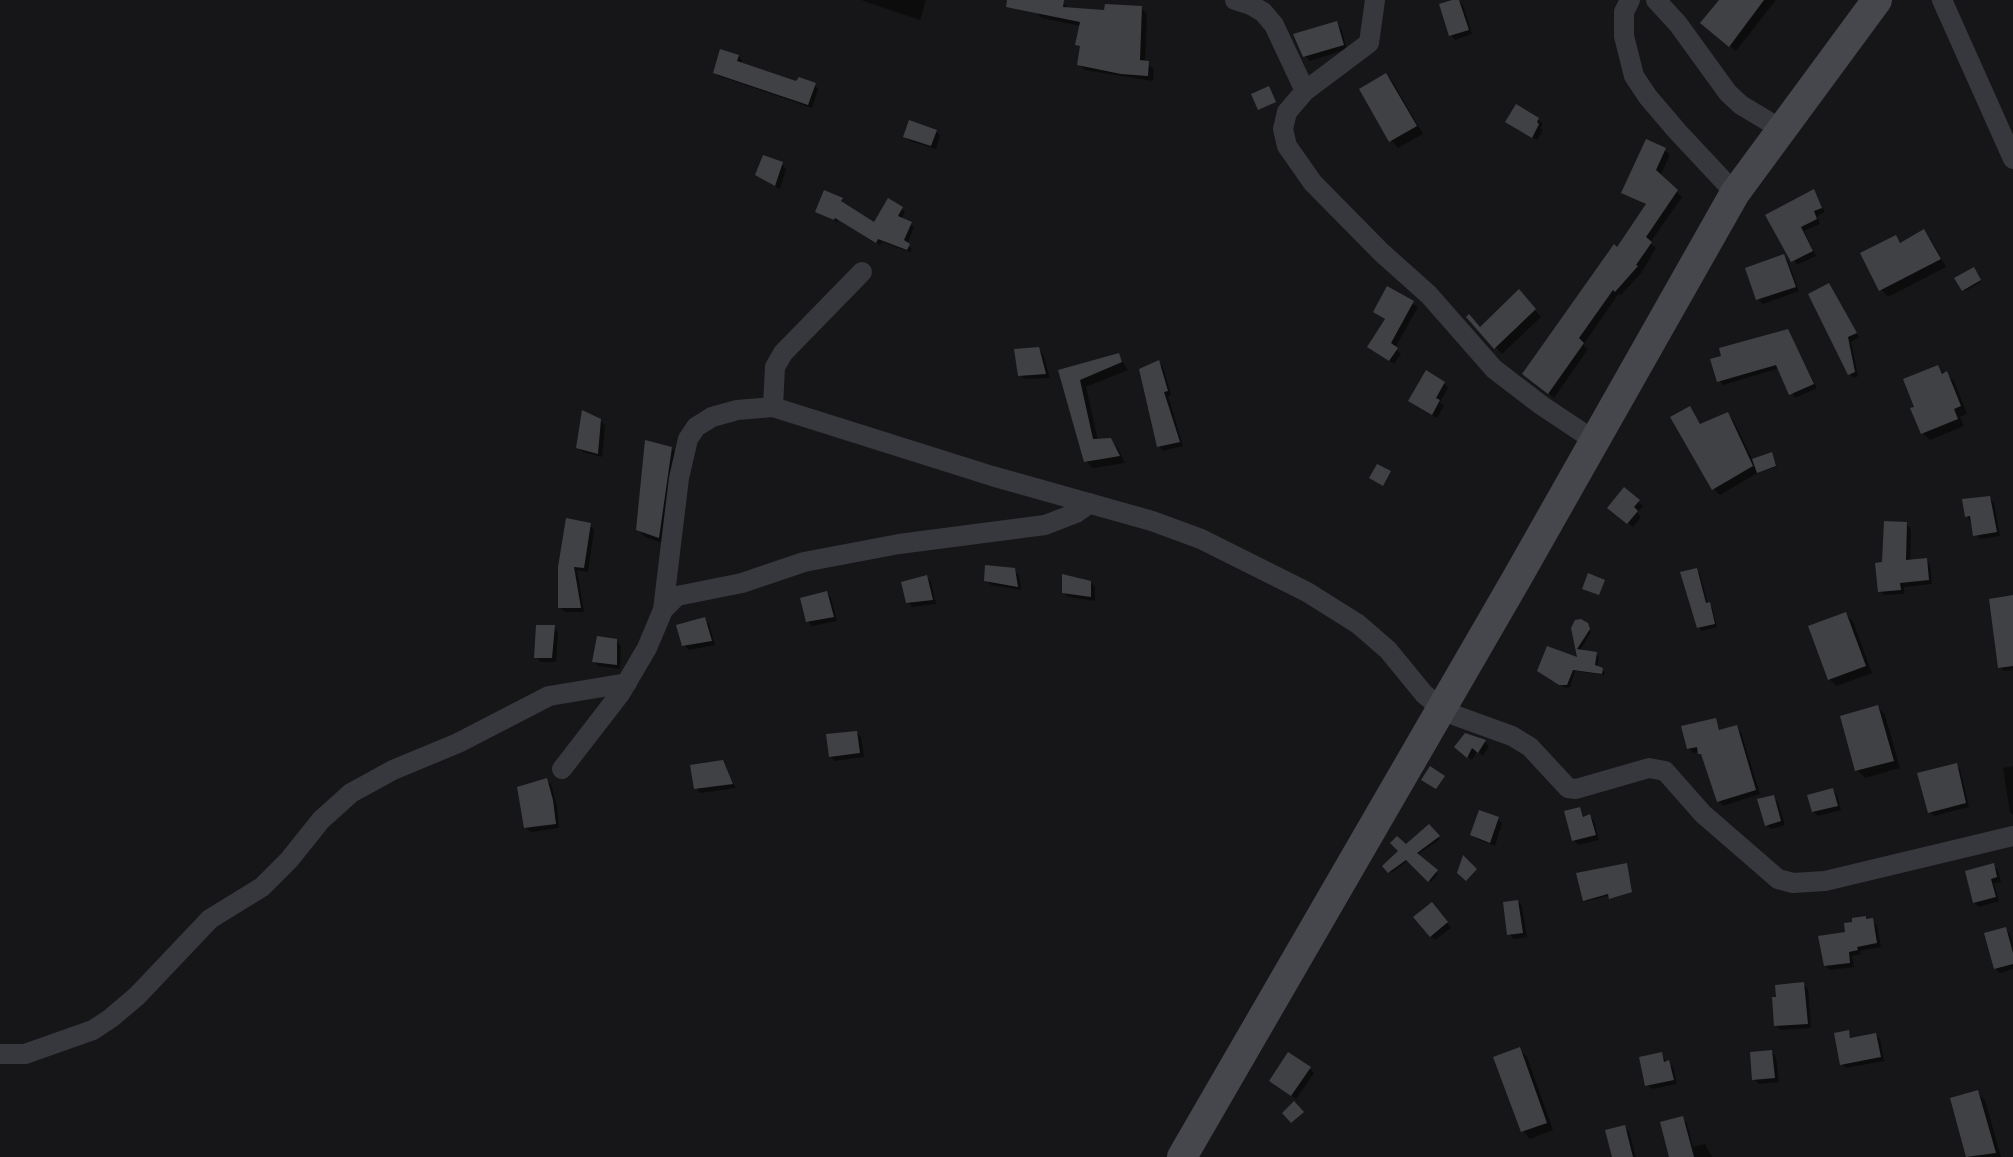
<!DOCTYPE html>
<html>
<head>
<meta charset="utf-8">
<style>
  body { margin:0 }
  canvas { display:block; background:#161618 }
</style>
</head>
<body>
<canvas width="2013" height="1157"></canvas>
<script>
const ctx = document.querySelector('canvas').getContext('2d');
ctx.lineJoin = 'round';
function paint(path, color) { ctx.fillStyle = color; ctx.fill(path, 'evenodd'); }
const shape = rows => new Path2D(rows.map(r => 'M' + r).join(''));
function stroke(path, color, width, dash) { ctx.strokeStyle = color; ctx.lineWidth = width; ctx.lineCap = dash ? 'butt' : 'round'; ctx.setLineDash(dash || []); ctx.stroke(path); }
paint(shape([
  [861,0,926,0,920,20],
  [1037,0,1060,0,1069,9,1106,13,1141,8,1147,14,1145,63,1154,69,1153,81,1085,70,1079,64,1082,49,1078,45,1081,26,1042,18,1036,12],
  [1458,0,1463,5,1472,34,1455,40,1451,35],
  [1722,0,1776,0,1736,51,1709,29],
  [1336,23,1341,28,1347,49,1310,61,1305,56],
  [738,56,742,60,741,64,797,84,815,85,818,89,812,108,719,76,715,72],
  [1386,75,1393,82,1423,134,1398,148,1391,140],
  [1538,119,1543,124,1540,128,1543,130,1537,140,1512,126],
  [936,131,940,136,936,149,910,141,906,137],
  [1664,150,1670,155,1660,176,1682,197,1650,243,1656,248,1642,272,1621,295,1619,293,1583,345,1588,349,1554,398,1530,379,1648,206,1624,192],
  [782,164,786,169,780,189,757,175],
  [1813,192,1825,212,1817,216,1820,224,1804,231,1816,256,1797,265,1768,215],
  [842,200,844,205,875,224,901,209,905,212,901,219,914,227,907,245,912,249,910,252,882,242,880,245,838,220,837,222,817,212],
  [1924,232,1931,239,1946,267,1888,297,1881,289,1896,237,1902,244],
  [1784,256,1788,261,1799,291,1763,304,1758,299,1747,269],
  [1975,271,1981,282,1965,291,1963,290],
  [1388,289,1418,307,1395,348,1401,354,1394,364,1374,351,1386,320,1376,312],
  [1525,298,1541,317,1502,354,1468,317,1481,329],
  [1846,315,1859,337,1851,342,1858,376,1854,378,1850,374],
  [1787,331,1817,388,1795,398,1780,368,1723,385,1719,380],
  [1038,349,1043,354,1050,378,1025,379,1020,375],
  [1118,355,1128,370,1086,387,1098,441,1110,440,1118,448,1125,463,1093,468,1086,461,1060,371],
  [1159,363,1163,367,1171,395,1168,396,1183,446,1163,451,1159,446],
  [1937,367,1954,381,1967,414,1960,417,1964,426,1930,440,1923,433],
  [1444,383,1448,388,1440,402,1444,406,1437,418,1415,405],
  [1689,408,1702,426,1728,414,1734,421,1753,461,1773,456,1777,467,1759,472,1720,495,1714,489],
  [600,420,605,425,602,457,583,452,578,447],
  [671,448,678,456,666,544,645,537,638,529],
  [1989,498,1994,503,2000,536,1980,539,1967,516],
  [1638,502,1643,506,1637,513,1641,517,1633,527,1614,512],
  [1906,524,1911,529,1910,561,1926,560,1930,564,1932,584,1904,587,1904,594,1884,595,1880,591,1884,564],
  [590,525,594,530,588,572,577,570,584,612,565,612,560,607,560,568],
  [1014,570,1019,575,1021,590,991,585,987,581],
  [1697,570,1700,574,1708,604,1712,607,1717,627,1702,631,1698,627],
  [926,577,931,582,936,604,912,607,908,602],
  [1090,582,1095,587,1095,601,1068,597,1064,593],
  [827,593,831,598,837,621,812,626,808,621],
  [2013,597,2013,670,2004,671,2000,667],
  [1846,614,1853,622,1872,673,1837,686,1829,679],
  [704,619,709,624,715,645,689,650,684,645],
  [1587,625,1591,632,1580,651,1596,654,1599,657,1597,668,1605,672,1604,675,1575,671,1570,687,1566,688,1542,673,1579,661,1574,629],
  [554,627,558,632,556,662,541,662,536,657],
  [616,641,621,646,620,669,598,666,594,661],
  [1878,707,1885,715,1900,768,1865,778,1857,770],
  [1715,720,1721,732,1736,728,1741,732,1760,794,1723,806,1719,801,1705,758,1700,751,1693,753,1689,748],
  [857,733,861,737,864,757,835,761,830,756],
  [1465,736,1485,742,1489,746,1483,756,1477,751,1472,760,1461,751],
  [722,762,736,788,700,793,696,788],
  [1956,765,1960,769,1969,807,1934,816,1930,812],
  [2013,766,2013,815,2010,812,2003,768],
  [546,780,551,784,557,806,559,828,531,832,526,828],
  [1833,790,1837,795,1841,810,1818,816,1813,811],
  [1773,797,1778,802,1785,825,1771,829,1767,825],
  [1580,809,1585,818,1590,817,1594,821,1599,840,1578,845,1574,840],
  [1498,819,1502,824,1495,846,1477,839,1473,835],
  [1429,827,1440,839,1417,855,1438,874,1431,882,1409,860,1391,873,1385,866],
  [1627,865,1632,890,1587,901,1585,900],
  [1993,866,1998,870,2001,882,1994,883,1999,901,1979,907,1974,902],
  [1518,902,1522,906,1527,937,1514,939,1509,934],
  [1436,909,1451,928,1435,940,1431,936],
  [1865,918,1877,925,1881,947,1860,951,1861,954,1852,956,1854,967,1830,970,1825,965,1847,933],
  [2006,929,2010,934,2013,944,2013,969,2000,973,1995,968],
  [1803,984,1808,989,1811,1028,1781,1030,1776,1026],
  [1848,1032,1853,1039,1876,1035,1880,1039,1884,1061,1846,1068,1842,1064],
  [1519,1049,1527,1057,1553,1130,1530,1139,1523,1131],
  [1772,1052,1776,1057,1779,1082,1759,1084,1754,1079],
  [1661,1054,1667,1063,1673,1067,1677,1084,1652,1089,1647,1085],
  [1309,1068,1314,1073,1296,1099,1276,1085],
  [1978,1093,1985,1100,2001,1157,1968,1157,1953,1100],
  [1682,1118,1687,1123,1693,1147,1705,1144,1712,1157,1671,1157],
  [1624,1127,1629,1132,1636,1157,1614,1157]
]), '#0007');
paint(shape([
  [1007,0,1064,0,1063,7,1104,10,1105,4,1142,6,1140,60,1149,61,1148,76,1121,74,1077,65,1080,46,1075,45,1080,22,1006,7],
  [1452,0,1459,0,1469,30,1449,36,1439,4],
  [1719,0,1764,0,1729,47,1700,23],
  [1337,21,1344,45,1303,57,1293,34],
  [720,49,739,55,737,61,796,81,799,77,816,83,808,105,713,73],
  [1386,73,1417,126,1389,142,1359,89],
  [1269,86,1276,102,1258,110,1251,94],
  [1516,104,1539,118,1537,122,1539,124,1532,138,1505,122],
  [909,120,937,130,931,146,903,137],
  [1646,139,1666,148,1656,170,1678,190,1646,237,1652,242,1636,265,1638,266,1615,292,1613,290,1579,338,1584,343,1548,394,1522,374,1614,244,1617,247,1646,204,1621,193],
  [763,155,783,162,775,186,755,175],
  [1814,189,1822,208,1814,211,1817,219,1801,227,1813,251,1791,262,1765,215],
  [824,190,843,198,841,201,874,222,888,198,903,207,898,216,912,222,904,240,910,244,907,250,878,239,876,243,835,218,834,220,815,212],
  [1924,229,1941,259,1879,291,1860,253,1896,235,1900,243],
  [1784,254,1796,287,1756,300,1745,268],
  [1974,267,1981,280,1962,291,1954,278],
  [1829,283,1857,333,1848,337,1855,372,1848,375,1808,294],
  [1387,286,1414,301,1391,343,1398,348,1389,361,1367,347,1385,319,1373,312],
  [1519,289,1536,309,1494,349,1466,317,1469,314,1480,327],
  [1788,329,1814,384,1789,395,1776,365,1717,382,1710,359,1721,356,1719,348],
  [1039,347,1046,374,1018,376,1014,349],
  [1119,353,1122,362,1080,380,1093,439,1111,438,1120,456,1084,462,1058,370],
  [1159,360,1168,391,1164,392,1180,442,1157,447,1139,369],
  [1938,365,1942,374,1947,371,1961,406,1954,409,1958,419,1921,434,1910,408,1914,407,1903,379],
  [1426,370,1445,382,1436,398,1440,400,1432,415,1408,401],
  [1690,406,1700,424,1728,412,1753,466,1712,490,1670,417],
  [582,410,601,419,598,454,576,448],
  [645,440,672,447,659,538,636,530],
  [1772,452,1776,466,1757,473,1752,459],
  [1377,464,1391,471,1383,486,1369,478],
  [1624,487,1640,500,1634,507,1638,511,1627,524,1607,508],
  [1990,496,1997,532,1973,536,1970,516,1965,517,1962,499],
  [566,518,591,523,584,568,574,567,581,608,558,608,558,567],
  [1884,521,1907,522,1906,560,1927,558,1929,580,1900,583,1901,590,1878,592,1875,563,1882,562],
  [985,565,1015,568,1018,587,984,581],
  [1697,568,1706,603,1710,602,1715,624,1697,628,1680,572],
  [1588,573,1605,580,1599,595,1582,589],
  [1062,574,1091,581,1091,597,1062,593],
  [927,575,933,600,906,603,901,582],
  [827,591,834,617,806,622,800,598],
  [2013,595,2013,666,1998,668,1989,599],
  [1846,612,1866,666,1828,680,1808,626],
  [705,617,712,641,682,646,676,625],
  [1581,619,1588,623,1590,629,1577,649,1597,652,1595,665,1603,668,1602,674,1573,670,1567,685,1559,685,1537,671,1547,646,1577,657,1571,628,1575,620],
  [536,625,555,625,552,658,534,658],
  [597,636,617,639,617,665,592,662],
  [1878,705,1894,761,1855,771,1840,716],
  [1716,718,1719,730,1737,725,1756,790,1717,802,1701,754,1698,754,1697,747,1687,749,1681,726],
  [857,731,860,753,829,757,826,734],
  [1465,733,1486,740,1478,753,1472,748,1467,758,1454,747],
  [723,760,733,784,694,789,690,765],
  [1957,763,1966,803,1928,813,1917,773],
  [1430,766,1445,776,1436,789,1421,780],
  [547,778,553,800,556,824,524,828,517,787],
  [1833,788,1838,806,1812,812,1807,795],
  [1774,795,1781,821,1765,826,1757,799],
  [1580,807,1583,817,1590,814,1596,835,1572,841,1564,811],
  [1479,810,1499,817,1490,843,1470,835],
  [1429,824,1440,836,1417,853,1438,870,1428,882,1406,860,1388,873,1382,866,1398,851,1390,843,1397,836,1406,844],
  [1463,855,1477,869,1466,881,1457,873],
  [1627,863,1632,892,1609,899,1608,894,1583,901,1576,873],
  [1994,863,1997,877,1991,879,1996,897,1973,903,1965,871],
  [1518,900,1523,933,1507,935,1503,902],
  [1432,902,1448,922,1430,937,1413,917],
  [1866,916,1866,919,1873,918,1877,943,1857,947,1858,950,1849,952,1850,963,1824,966,1818,936,1845,932,1844,923,1852,922,1852,918],
  [2006,927,2013,953,2013,964,1994,969,1984,933],
  [1804,982,1808,1024,1774,1026,1772,997,1776,997,1775,985],
  [1849,1030,1850,1038,1876,1033,1881,1057,1840,1065,1834,1033],
  [1520,1047,1547,1123,1521,1132,1493,1057],
  [1772,1050,1775,1078,1752,1080,1750,1052],
  [1288,1052,1311,1067,1291,1096,1269,1081],
  [1662,1052,1664,1062,1669,1060,1674,1080,1645,1086,1639,1057],
  [1978,1090,1996,1153,1966,1157,1950,1098],
  [1294,1101,1304,1112,1291,1123,1282,1113],
  [1683,1116,1694,1157,1669,1157,1660,1122],
  [1625,1125,1633,1157,1612,1157,1605,1130]
]), '#404145');
stroke(shape([
  [1235,0,1251,5,1263,12,1274,25,1305,91],
  [1375,0,1369,43,1305,91,1287,112,1283,129,1287,146,1313,183,1381,252,1429,295,1494,369,1541,405,1595,441],
  [1630,0,1624,12,1624,36,1634,76,1648,97,1677,131,1735,193],
  [1656,0,1678,24,1728,93,1741,105,1781,129],
  [1942,0,2013,159],
  [773,407,775,367,783,353,862,272],
  [663,610,679,478,688,439,696,427,712,417,737,410,773,407,992,476,1152,521,1201,539,1307,592,1358,624,1388,650,1424,694,1441,708,1454,715,1512,736,1530,747,1568,788,1576,789,1649,768,1665,771,1703,814,1778,879,1793,883,1825,881,2013,836],
  [562,769,620,694,647,648,663,610,677,596,742,583,804,562,899,544,1045,525,1076,513,1090,503],
  [0,1054,25,1054,93,1030,111,1018,137,996,210,919,262,887,289,860,321,820,351,793,393,770,458,743,549,696,627,683]
]), '#37383d', 20);
stroke(shape([
  [1182,1157,1517,578,1735,193,1877,0]
]), '#45474d', 30);
</script>
</body>
</html>
